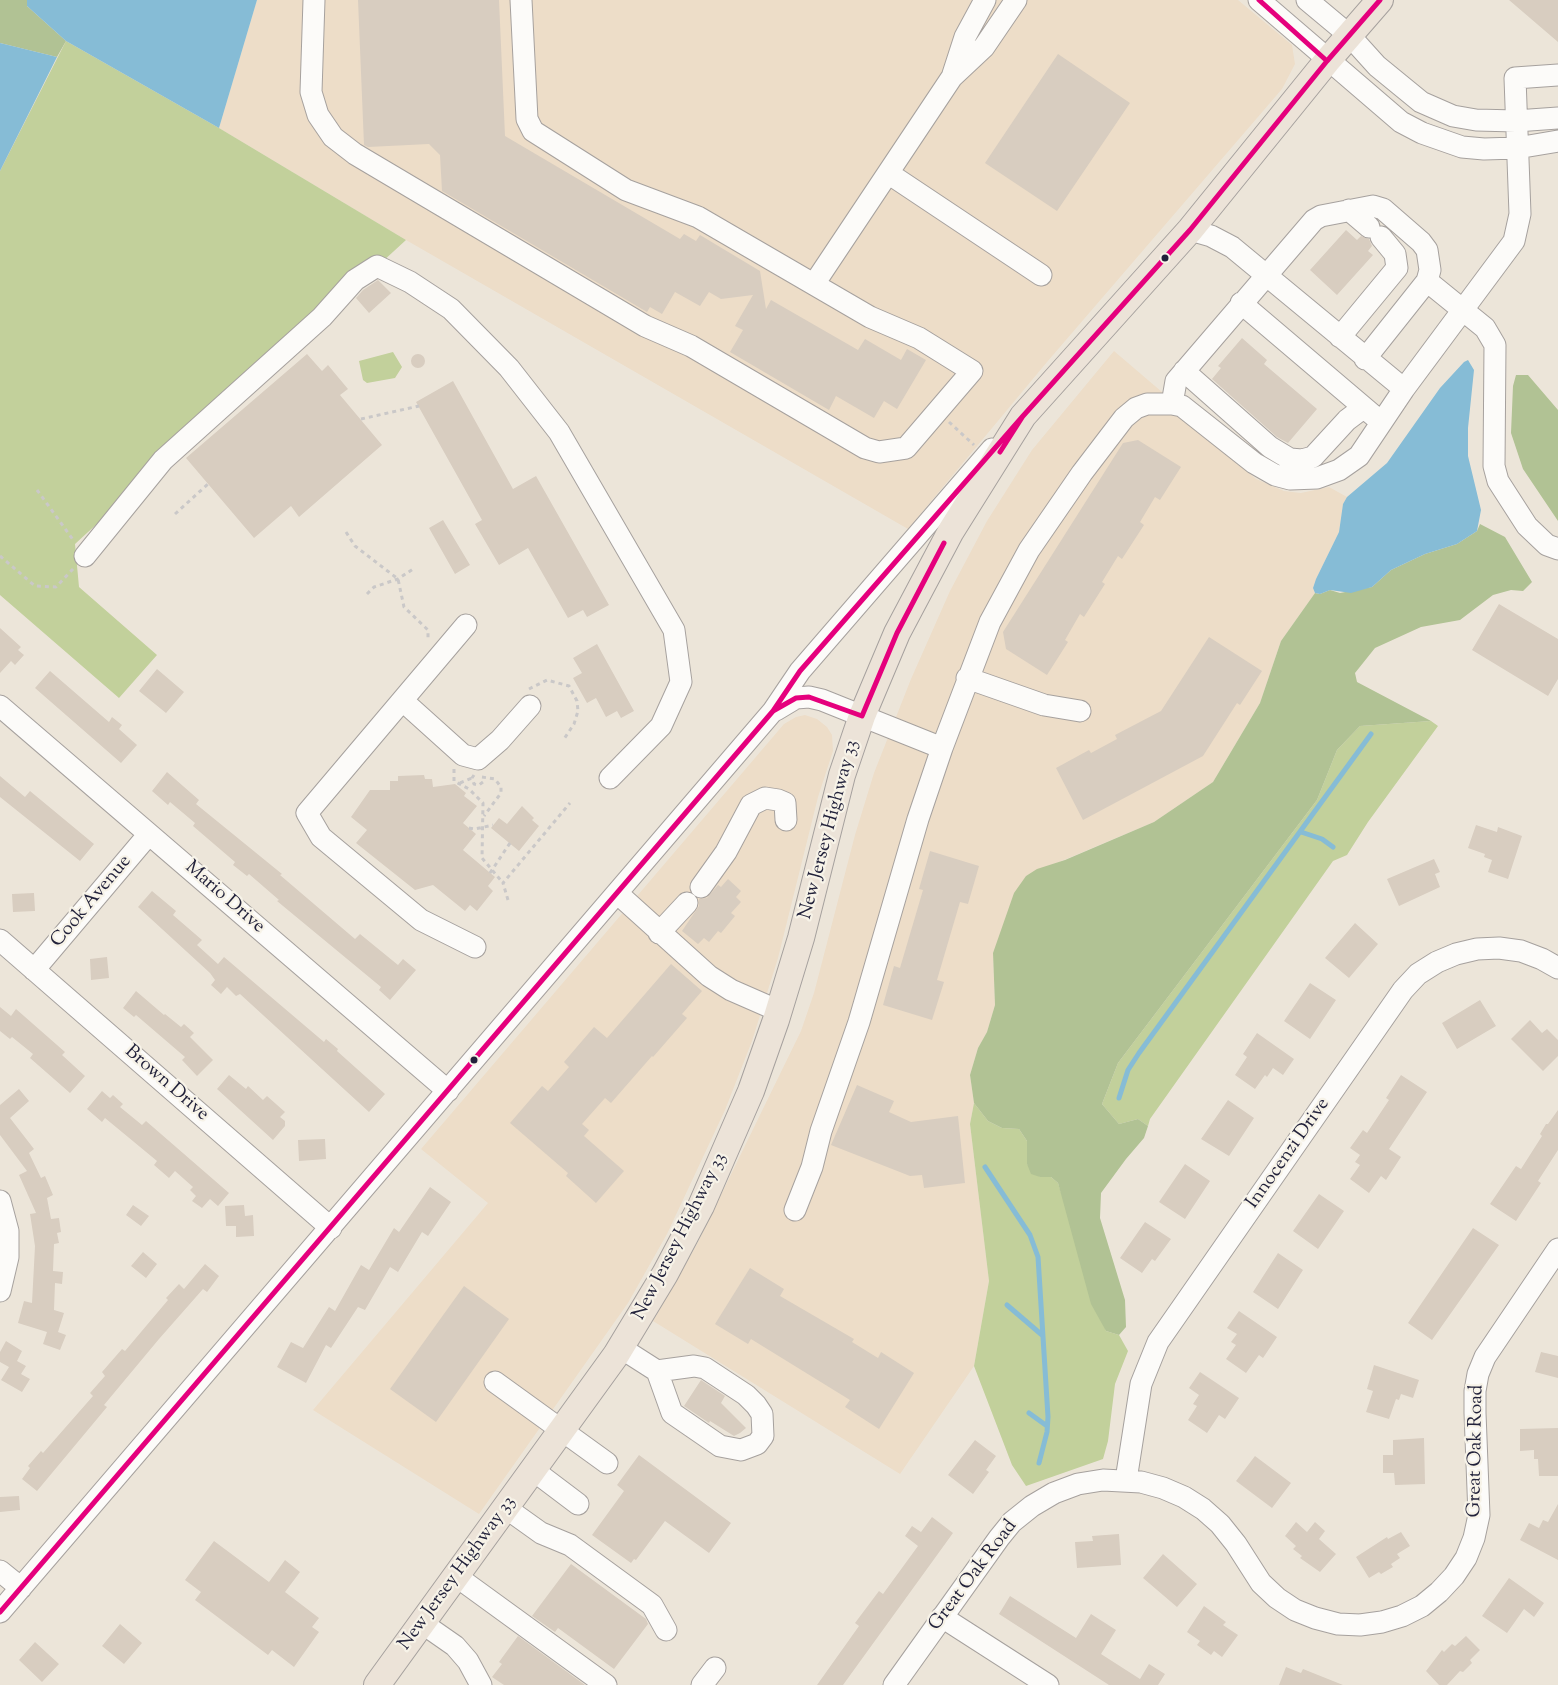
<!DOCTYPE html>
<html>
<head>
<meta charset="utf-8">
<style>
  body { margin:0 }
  canvas { display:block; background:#ece5d9 }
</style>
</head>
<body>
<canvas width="1558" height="1685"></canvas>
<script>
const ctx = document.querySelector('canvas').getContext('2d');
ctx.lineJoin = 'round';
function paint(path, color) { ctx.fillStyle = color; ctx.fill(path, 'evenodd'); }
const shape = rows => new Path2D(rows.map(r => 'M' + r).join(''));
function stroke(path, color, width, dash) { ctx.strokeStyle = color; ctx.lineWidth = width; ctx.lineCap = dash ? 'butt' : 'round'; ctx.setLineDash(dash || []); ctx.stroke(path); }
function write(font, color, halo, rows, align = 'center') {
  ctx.font = font + ' "Sorts Mill Goudy",serif'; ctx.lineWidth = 4.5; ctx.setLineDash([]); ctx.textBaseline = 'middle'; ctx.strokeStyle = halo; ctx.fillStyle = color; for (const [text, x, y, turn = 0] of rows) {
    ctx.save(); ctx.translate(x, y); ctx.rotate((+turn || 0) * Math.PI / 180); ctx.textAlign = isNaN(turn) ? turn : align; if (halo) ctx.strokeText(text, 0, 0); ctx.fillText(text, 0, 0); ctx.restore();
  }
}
paint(shape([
  [257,0,1238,0,1292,45,1295,64,1282,89,1047,362,908,529,406,240,219,128],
  [1114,351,1162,392,1186,419,1216,446,1256,479,1284,491,1301,493,1329,487,1347,497,1343,504,1339,532,1316,579,1313,588,1315,593,1281,641,1260,703,1213,782,1154,822,1026,876,993,953,995,1005,987,1032,978,1048,970,1075,974,1103,970,1124,989,1281,974,1366,900,1474,653,1321,696,1246,801,1031,814,993,855,835,874,773,911,679,950,591,987,521,1032,450],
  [805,715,817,719,827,727,832,735,833,751,818,797,778,958,752,1041,725,1110,667,1234,628,1303,479,1514,313,1410,488,1203,421,1149,784,724,796,717]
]), '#edddc8');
paint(shape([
  [66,41,219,128,406,240,75,544,79,587,157,655,119,698,0,595,0,171],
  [393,352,402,367,395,378,367,383,363,380,359,361],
  [1431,721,1438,726,1368,822,1347,855,1333,861,1150,1119,1148,1126,1138,1119,1119,1124,1102,1104,1118,1063,1317,800,1337,750,1360,726],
  [974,1103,988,1121,1002,1128,1019,1129,1027,1141,1027,1164,1040,1177,1051,1177,1058,1183,1106,1331,1119,1335,1128,1351,1115,1384,1108,1441,1103,1459,1026,1486,1012,1465,974,1366,989,1281,970,1124]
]), '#c2d09b');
paint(shape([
  [0,0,27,0,27,6,66,41,57,57,0,43],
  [1516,375,1528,375,1558,410,1558,521,1523,469,1511,433,1513,386],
  [1480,524,1505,537,1532,582,1523,591,1511,590,1493,595,1460,620,1421,627,1375,648,1355,673,1357,682,1431,721,1360,726,1337,750,1317,800,1118,1063,1102,1104,1119,1124,1138,1119,1148,1126,1144,1138,1126,1159,1101,1193,1100,1218,1125,1300,1126,1327,1119,1335,1106,1331,1091,1304,1058,1183,1051,1177,1040,1177,1031,1174,1027,1164,1027,1141,1019,1129,1002,1128,988,1121,974,1103,970,1075,978,1048,987,1032,995,1005,993,953,1014,893,1026,876,1037,869,1065,860,1154,822,1213,782,1260,703,1281,641,1315,593,1320,594,1330,590,1340,593,1372,587,1391,570,1425,554,1457,544,1477,531]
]), '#b1c294');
paint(shape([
  [27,0,257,0,219,128,66,41,27,6],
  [0,43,57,57,0,171],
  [1468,360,1474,370,1468,428,1468,456,1481,510,1477,531,1457,544,1425,554,1391,570,1372,587,1351,593,1330,590,1320,594,1315,593,1313,588,1316,579,1339,532,1343,504,1347,497,1387,463,1440,388,1464,362]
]), '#86bcd6');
stroke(shape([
  [1301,832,1322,839,1333,847],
  [1119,1098,1128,1070,1139,1053,1371,734],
  [985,1167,1030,1235,1038,1257,1048,1417,1047,1432,1039,1463],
  [1007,1305,1042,1335],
  [1029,1413,1047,1426]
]), '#86bcd6', 5);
paint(shape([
  [358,0,499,0,505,136,680,239,684,234,696,241,700,235,760,271,766,309,771,300,858,350,865,339,901,360,907,349,926,360,897,409,884,401,874,418,836,396,829,410,730,352,743,330,735,326,753,295,721,299,709,292,700,306,675,292,662,314,650,307,647,312,442,191,440,155,429,144,368,147,364,145],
  [1509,0,1558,0,1558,42],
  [1058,54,1130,103,1057,211,985,163],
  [1346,230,1357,240,1361,236,1369,239,1372,246,1368,251,1373,255,1337,295,1310,270],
  [378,280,391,293,369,313,356,298,363,290],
  [1242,338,1267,360,1264,364,1317,409,1288,443,1277,437,1212,379,1221,368,1218,366],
  '411 361a7 7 0 1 1 14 0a7 7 0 1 1-14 0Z',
  [307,354,322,371,328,365,348,389,340,395,382,445,299,517,291,506,254,538,186,458],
  [453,381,513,489,536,476,609,605,587,617,583,610,568,618,528,548,499,565,475,524,482,520,416,402],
  [1138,440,1181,467,1160,500,1155,497,1140,522,1144,525,1122,559,1118,556,1102,582,1105,584,1084,617,1080,614,1065,640,1068,642,1047,675,1006,649,1003,632,1123,443],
  [443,520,470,565,455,574,429,528],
  [1499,604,1558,639,1558,679,1548,696,1472,650],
  [0,628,21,647,18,650,24,655,15,665,11,661,0,673],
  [1209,637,1262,671,1240,705,1237,703,1203,756,1083,820,1056,768,1089,750,1091,753,1117,739,1115,735,1161,711],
  [597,644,634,711,621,718,617,711,606,717,596,698,587,703,573,678,582,673,573,658],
  [157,669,184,692,166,713,139,691],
  [50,671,109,722,112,717,122,725,119,729,137,745,121,763,35,688],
  [167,772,199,800,196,804,282,874,280,875,355,939,360,934,398,965,403,959,416,970,390,1000,379,990,381,987,277,901,279,900,249,874,247,876,233,865,235,862,193,826,195,823,170,802,168,805,152,791],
  [424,775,425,779,432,779,433,787,455,784,466,793,464,796,477,806,463,823,476,834,463,850,495,877,488,886,493,891,477,911,470,905,465,911,433,885,415,890,356,843,367,830,351,817,370,790,390,790,390,781,398,781,398,776],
  [0,776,25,797,30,791,94,844,80,861,0,797],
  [522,806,534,818,532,820,539,826,519,851,491,828,499,818,507,824],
  [1476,825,1497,832,1498,827,1522,836,1508,879,1488,872,1492,860,1484,857,1485,854,1468,848],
  [930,851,979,866,968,904,960,902,937,980,944,982,932,1020,883,1005,894,966,900,968,923,890,919,889],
  [1434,859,1440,872,1435,874,1440,887,1399,906,1387,879],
  [728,879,741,891,736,897,741,902,731,913,735,916,721,933,718,931,709,942,704,938,698,944,682,931,699,906,699,899,707,898,718,885,721,887],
  [152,891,176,911,173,915,202,940,197,945,218,964,224,957,324,1042,326,1039,338,1049,337,1051,385,1094,369,1112,240,994,236,996,227,987,221,994,211,985,215,980,210,973,138,907],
  [34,893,35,911,13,912,12,894],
  [1355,923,1378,944,1349,978,1325,958],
  [107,957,109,978,91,980,90,959],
  [671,964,702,991,682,1014,687,1018,653,1057,652,1056,611,1103,605,1098,582,1124,589,1130,584,1136,624,1171,596,1203,566,1176,568,1173,510,1123,542,1086,548,1091,569,1067,564,1062,594,1027,607,1038],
  [1310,983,1336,1000,1310,1039,1284,1021],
  [136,991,164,1015,165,1014,181,1027,184,1024,194,1033,190,1037,213,1060,197,1076,182,1060,185,1057,136,1015,134,1017,123,1008],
  [1480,1000,1496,1026,1457,1049,1442,1023],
  [0,1007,11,1016,16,1009,65,1052,62,1055,85,1076,70,1093,30,1058,33,1054,12,1037,10,1039,0,1031],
  [1530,1020,1542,1033,1547,1029,1558,1040,1558,1056,1543,1071,1511,1039],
  [1257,1033,1294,1059,1283,1075,1273,1068,1267,1077,1265,1075,1255,1089,1235,1075,1247,1057,1243,1054],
  [229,1075,246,1089,248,1086,263,1100,267,1096,285,1112,280,1117,285,1121,285,1126,273,1140,217,1089],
  [1401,1075,1427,1092,1389,1149,1401,1157,1386,1180,1381,1176,1369,1193,1350,1179,1360,1165,1355,1162,1360,1155,1350,1148,1363,1130,1367,1133,1389,1100,1386,1098],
  [857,1085,894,1101,889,1112,911,1122,958,1116,965,1183,924,1188,922,1175,910,1176,831,1145],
  [19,1089,29,1101,10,1118,34,1149,29,1153,41,1178,45,1176,53,1195,47,1198,51,1219,59,1218,61,1232,57,1233,59,1243,54,1244,53,1271,63,1272,62,1284,55,1283,54,1310,64,1313,58,1332,66,1335,60,1350,43,1344,47,1332,18,1323,24,1301,32,1303,35,1246,30,1214,36,1213,19,1175,27,1171,0,1135,0,1105],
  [102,1091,110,1098,113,1095,123,1104,120,1107,142,1125,146,1121,229,1193,218,1206,210,1199,202,1208,192,1201,196,1196,190,1190,193,1187,175,1171,169,1178,154,1165,157,1161,105,1118,102,1122,87,1109],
  [1228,1100,1254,1118,1229,1156,1201,1139],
  [1558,1110,1558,1150,1538,1181,1541,1183,1516,1221,1490,1204,1516,1166,1521,1169,1542,1136,1540,1134,1546,1124,1548,1124],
  [325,1139,326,1159,299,1161,298,1140],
  [1185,1164,1210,1181,1185,1219,1159,1202],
  [430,1187,451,1202,428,1236,422,1232,398,1272,390,1267,365,1310,358,1307,331,1348,326,1345,306,1383,277,1367,291,1342,303,1348,329,1307,335,1311,361,1265,369,1270,394,1228,399,1232],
  [1319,1194,1344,1211,1318,1249,1293,1231],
  [133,1205,149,1216,141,1226,126,1215],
  [244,1205,245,1216,253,1215,254,1236,236,1237,236,1226,226,1226,225,1206],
  [1145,1222,1171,1239,1155,1261,1152,1259,1142,1273,1120,1258],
  [1473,1228,1499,1245,1432,1340,1408,1323],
  [143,1252,157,1264,146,1278,131,1266],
  [1278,1253,1303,1270,1278,1309,1253,1292],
  [205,1264,219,1276,207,1292,203,1289,159,1339,104,1405,107,1407,37,1491,22,1479,30,1468,28,1466,41,1451,43,1453,93,1396,90,1393,105,1376,102,1372,122,1349,125,1351,168,1300,166,1298,179,1284,184,1289],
  [750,1268,784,1289,780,1296,854,1339,852,1342,878,1358,881,1352,914,1373,879,1429,845,1407,850,1400,751,1339,748,1344,715,1324],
  [464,1286,509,1319,436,1422,390,1389],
  [1239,1311,1277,1337,1263,1358,1259,1355,1246,1373,1226,1359,1236,1345,1231,1342,1237,1334,1227,1328],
  [6,1341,22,1351,17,1361,26,1366,21,1374,30,1379,22,1392,1,1380,9,1367,0,1362,0,1352],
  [1541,1352,1558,1356,1558,1378,1535,1372],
  [1374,1365,1419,1380,1413,1398,1401,1394,1399,1400,1396,1399,1389,1419,1366,1412,1373,1391,1367,1389],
  [1200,1372,1239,1398,1225,1419,1219,1415,1207,1433,1188,1420,1197,1406,1193,1404,1199,1395,1189,1388],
  [701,1380,725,1396,721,1403,746,1428,740,1433,734,1436,710,1421,709,1423,684,1406],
  [1558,1428,1558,1476,1539,1476,1538,1459,1534,1459,1534,1450,1520,1451,1520,1429],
  [1424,1438,1425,1484,1395,1485,1394,1473,1383,1473,1383,1455,1393,1455,1393,1440],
  [975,1440,996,1456,986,1470,989,1472,973,1494,948,1475],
  [639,1455,731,1523,709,1553,665,1521,636,1560,634,1559,631,1563,592,1535,624,1491,617,1485],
  [1255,1456,1291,1483,1272,1508,1236,1481],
  [19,1496,20,1510,0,1512,0,1497],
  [1558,1504,1558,1560,1520,1540,1529,1523,1539,1528,1543,1520,1548,1522],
  [932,1517,953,1533,843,1685,817,1685,859,1626,855,1623,879,1591,883,1594,918,1546,905,1536,912,1526,921,1532],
  [1296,1522,1307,1532,1315,1522,1325,1531,1319,1539,1336,1554,1320,1572,1300,1558,1302,1556,1293,1549,1296,1546,1285,1536],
  [1401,1532,1410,1546,1397,1554,1400,1558,1391,1564,1393,1567,1381,1574,1379,1572,1369,1578,1356,1557,1387,1537,1388,1539],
  [1119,1534,1121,1565,1077,1568,1075,1542,1093,1541,1092,1536],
  [214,1541,269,1582,285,1560,300,1572,285,1592,319,1618,312,1627,319,1632,294,1667,272,1650,268,1655,195,1600,201,1592,185,1580],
  [1163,1554,1197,1584,1177,1607,1143,1578],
  [571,1564,646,1619,648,1624,614,1669,558,1628,555,1632,532,1616],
  [1509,1578,1544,1603,1534,1617,1524,1609,1507,1633,1482,1616],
  [1010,1596,1076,1638,1091,1614,1116,1630,1101,1654,1140,1679,1149,1664,1165,1674,1158,1685,1109,1685,999,1614],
  [1204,1606,1226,1622,1223,1625,1238,1635,1222,1657,1214,1651,1211,1655,1197,1645,1200,1641,1187,1632],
  [120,1624,142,1643,124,1664,102,1646],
  [518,1636,585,1685,504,1685,492,1677,502,1664,499,1662],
  [1466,1636,1480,1650,1470,1660,1472,1663,1463,1672,1460,1671,1447,1685,1439,1685,1426,1671,1442,1650,1444,1652,1452,1644,1455,1646],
  [35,1642,59,1664,42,1682,19,1660],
  [1286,1667,1301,1673,1303,1669,1343,1685,1279,1685]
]), '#d8cdc0');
const minor = shape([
  [314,0,311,92,318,115,333,137,355,154,645,326,691,346,865,448,879,452,906,448,972,371,919,338,870,317,698,217,626,190,533,131,527,119,521,0],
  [1259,0,1401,122,1422,133,1462,147,1484,149,1517,148,1558,141],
  [1307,0,1349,35,1377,66,1421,102,1453,116,1476,120,1516,121,1558,118],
  [953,74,965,37,985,0],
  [888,173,1041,275],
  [1349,210,1369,227],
  [1190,230,1211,236,1232,247,1404,389],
  [1427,281,1485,328,1495,345,1494,466,1498,481,1527,526,1547,545,1558,549],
  [814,284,952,77,984,47,1016,0],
  [1241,303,1374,416],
  [1340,337,1397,268,1395,254,1381,237],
  [1184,371,1270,447,1290,459,1302,460,1313,457,1347,420,1363,408],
  [1172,404,1176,381,1314,220,1321,216,1373,206,1383,209,1421,242,1427,250,1430,270,1427,281,1365,359],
  [85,556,163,460,322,317,355,280,377,266,410,282,451,309,509,368,559,432,674,630,681,682,661,726,610,778],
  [466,625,307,813,321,837,421,920,475,947],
  [967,678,1044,705,1080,711],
  [403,701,463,755,478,759,500,740,530,706],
  [0,706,448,1091],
  [776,710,796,698,809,697,822,700,942,748],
  [701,887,726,852,751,805,765,798,778,800,785,803,786,820],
  [617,893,709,976,731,990,779,1011],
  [659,933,687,903],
  [0,940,331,1228],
  [34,970,149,834],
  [0,1201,8,1231,8,1257,0,1291],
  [795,1210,812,1167,821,1131,859,1022,918,819,942,748,990,622,1029,550,1082,473,1124,418,1136,408,1147,404,1172,404,1182,406,1254,463,1275,475,1290,479,1317,478,1339,470,1359,456,1404,389,1514,241,1520,214,1515,78,1558,75],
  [621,1348,657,1371,694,1366,705,1368,746,1395,756,1405,762,1414,763,1436,757,1444,741,1450,720,1446,672,1413,657,1371],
  [495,1382,607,1463],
  [533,1470,578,1504],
  [1126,1480,1141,1384,1158,1342,1403,990,1418,974,1437,962,1456,954,1477,949,1499,948,1521,951,1542,959,1558,968],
  [506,1508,541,1533,570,1545,652,1605,666,1630],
  [0,1571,21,1588],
  [456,1576,606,1685],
  [0,1612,773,711,800,671,992,449],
  [942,1617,1048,1685],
  [422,1623,455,1646,468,1661,481,1685],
  [702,1685,715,1668],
  [894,1685,999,1538,1012,1522,1032,1506,1054,1493,1078,1484,1103,1480,1141,1482,1163,1488,1184,1497,1203,1509,1220,1524,1236,1544,1261,1583,1277,1598,1295,1610,1315,1618,1338,1624,1360,1625,1382,1622,1402,1616,1422,1606,1439,1592,1454,1576,1466,1558,1474,1538,1479,1515,1475,1413,1475,1391,1478,1374,1485,1357,1558,1249]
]);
const major = shape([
  [377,1685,616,1355,665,1274,701,1206,751,1091,776,1020,801,938,842,775,862,716,897,633,951,531,1023,416,1190,230,1327,61,1380,0]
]);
stroke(minor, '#a6a19e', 23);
stroke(major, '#a6a19e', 28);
stroke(shape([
  [361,419,419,406],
  [949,422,974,445],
  [37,490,74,541],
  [175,514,208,484],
  [346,532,355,546,398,579,404,607,428,630,428,641],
  [0,556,35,586,56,587,73,569],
  [367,594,374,587,398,579,413,569],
  [529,689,547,680,569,686,577,701,578,711,574,724,564,739],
  [454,769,454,781,469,789,483,803,482,858,503,883],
  [474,775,472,778,474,784,479,785,483,782,484,778],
  [482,777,495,779,501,787,501,793,484,816],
  [460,783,472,778],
  [469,828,475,829,493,825],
  [490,873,510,843],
  [508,900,503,883,570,803]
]), '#cac8c8', 3, [4, 4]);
stroke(minor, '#fcfbf9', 21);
stroke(major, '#ece3d8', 26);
stroke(shape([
  [1259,0,1327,61],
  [1000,452,1023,416,1190,230,1327,61,1380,0],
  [773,711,796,698,809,697,862,716,897,633,944,543],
  [0,1612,773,711,800,671,1023,416]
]), '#e5007d', 5);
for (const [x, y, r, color] of [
  [1165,258,4.5,"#22223b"],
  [474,1060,4.5,"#22223b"]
]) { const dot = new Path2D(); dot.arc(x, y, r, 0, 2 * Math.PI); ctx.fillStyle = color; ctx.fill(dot); stroke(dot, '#f7f3e8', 2); }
write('19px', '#22223b', '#f7f3e8', [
  ["New Jersey Highway 33",830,830,-75],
  ["Mario Drive",224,898,41],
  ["Cook Avenue",92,902,-50],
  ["Brown Drive",166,1084,41],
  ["Innocenzi Drive",1289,1154,-55],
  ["New Jersey Highway 33",681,1237,-63],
  ["Great Oak Road",1477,1451,-89],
  ["New Jersey Highway 33",458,1574,-54],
  ["Great Oak Road",974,1576,-53]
]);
</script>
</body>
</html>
